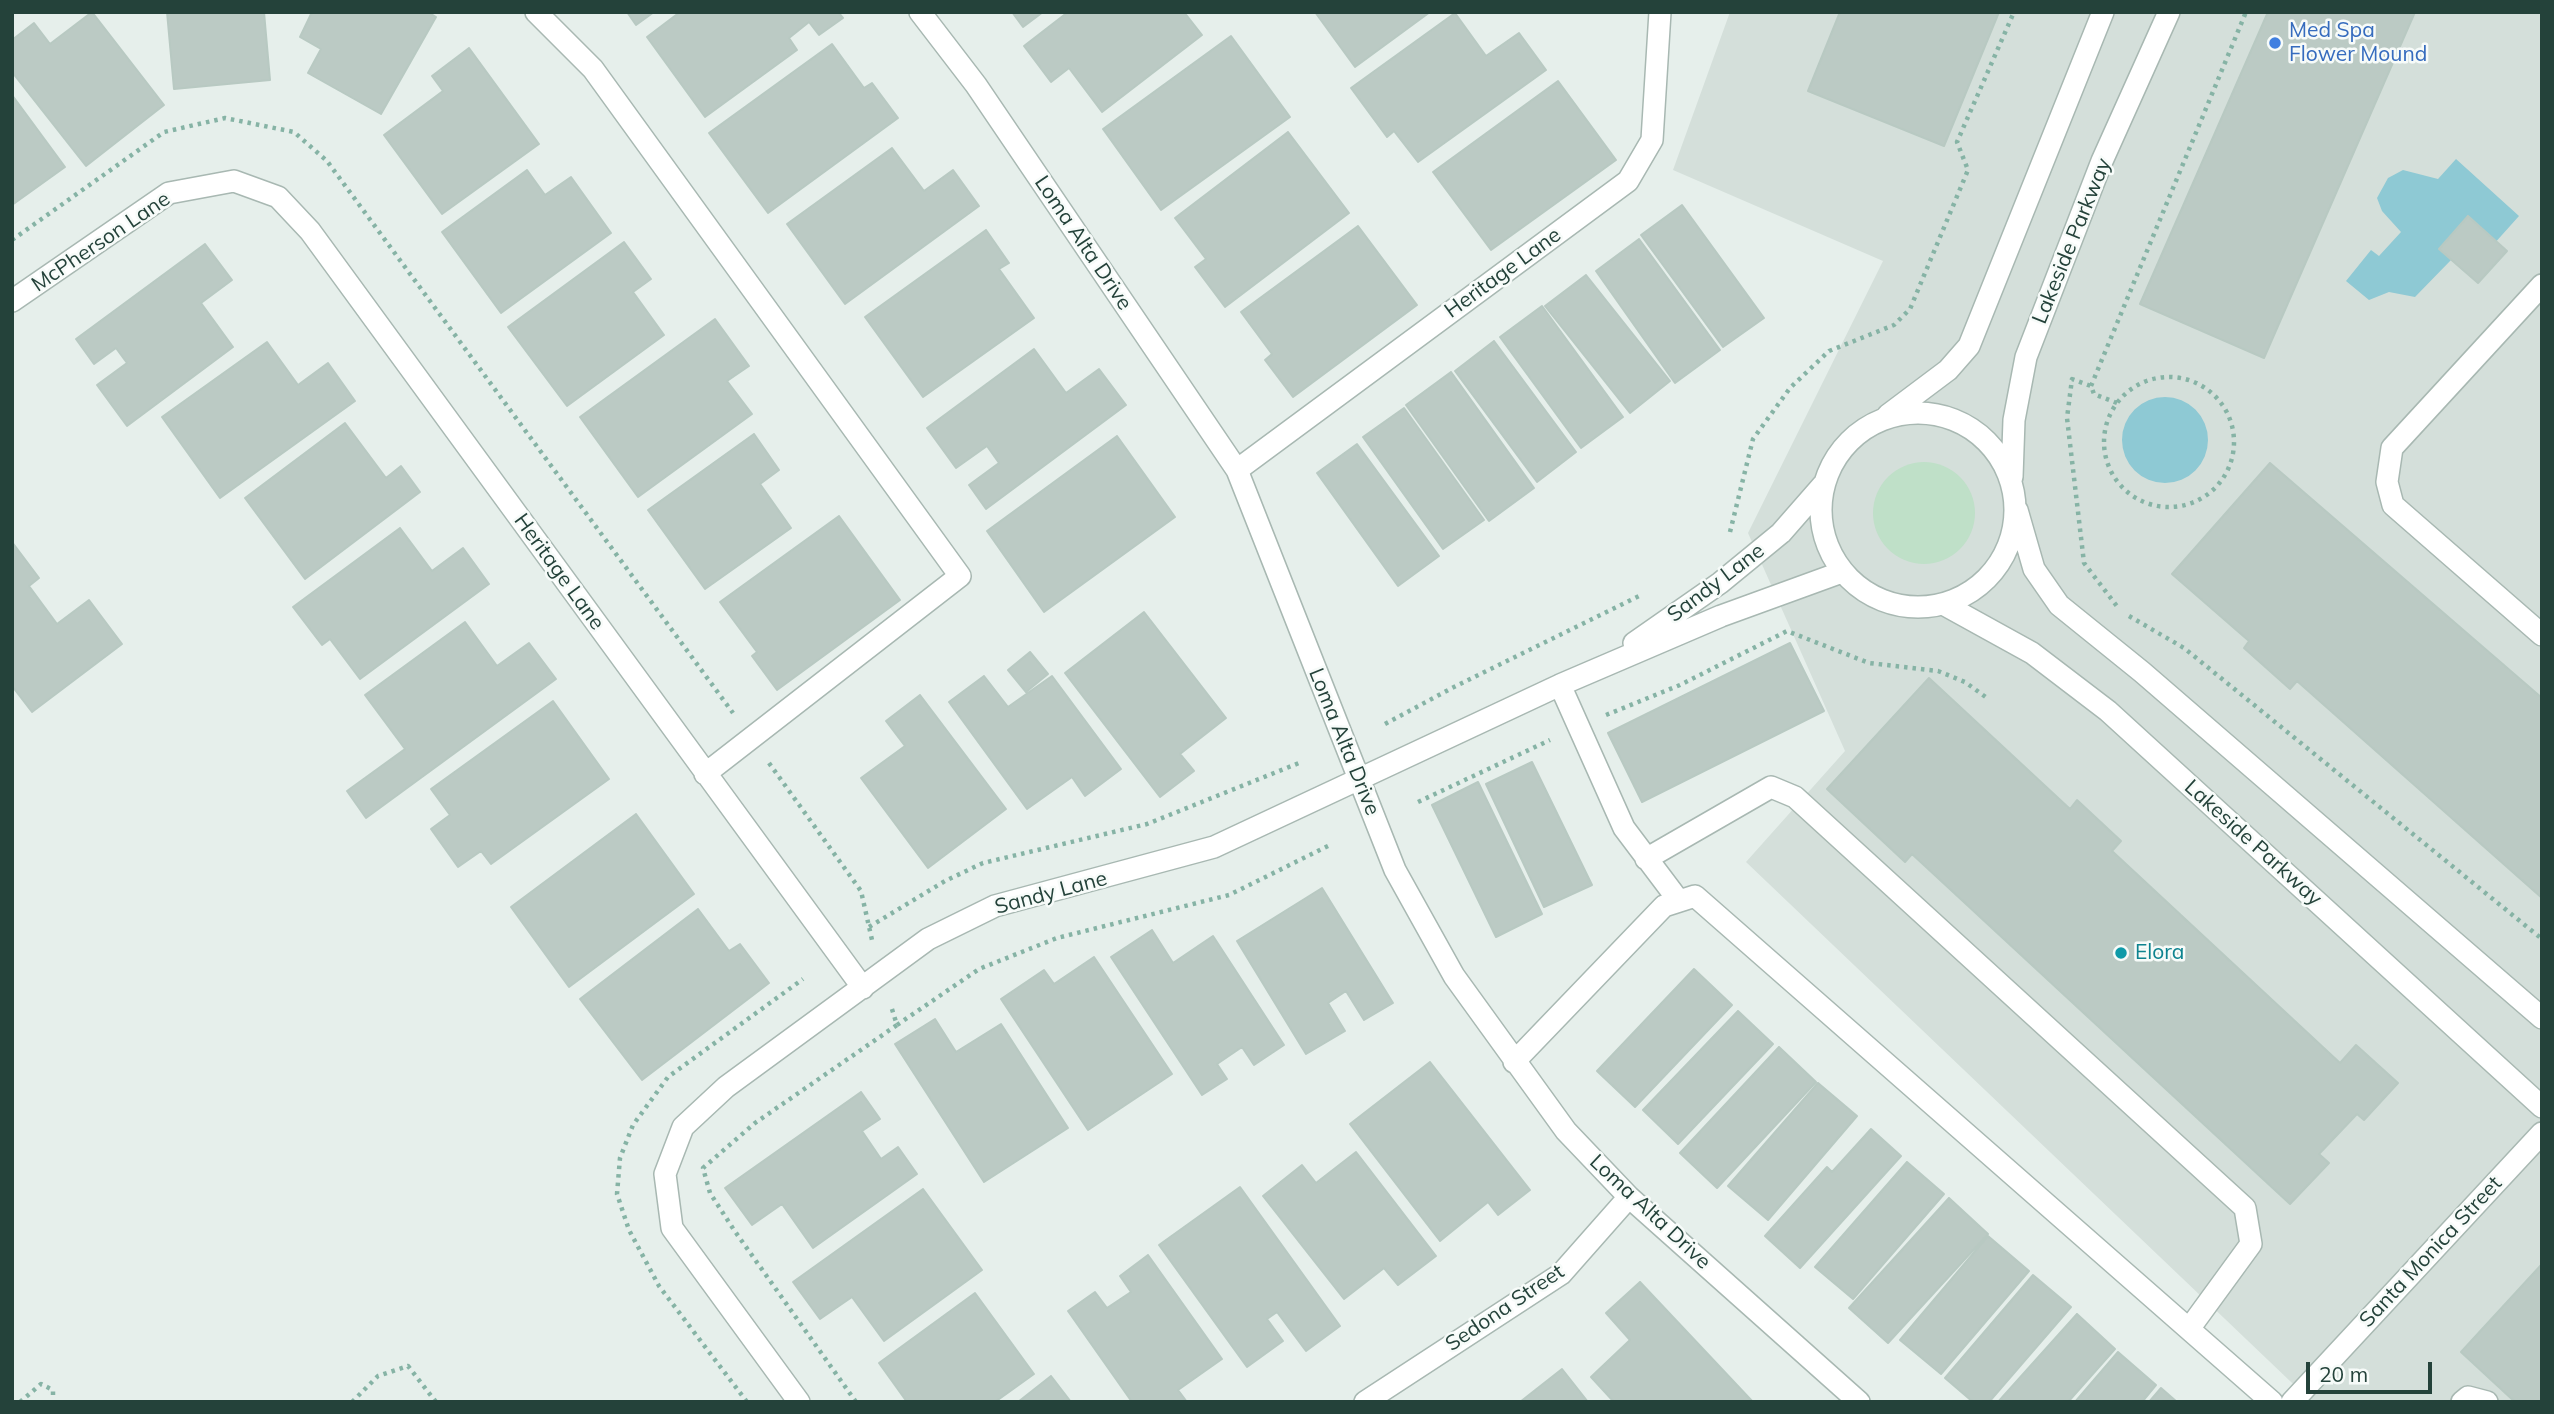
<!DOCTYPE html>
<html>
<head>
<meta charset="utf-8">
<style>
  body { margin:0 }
  #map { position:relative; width:2554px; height:1414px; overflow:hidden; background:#e6efeb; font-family:Mulish,sans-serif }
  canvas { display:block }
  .frame { position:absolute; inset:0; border:14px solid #24423a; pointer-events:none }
  .scale { position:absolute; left:2306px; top:1362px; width:126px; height:32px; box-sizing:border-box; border:4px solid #24423a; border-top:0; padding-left:9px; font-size:21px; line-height:24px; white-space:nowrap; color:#24423a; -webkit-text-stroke:5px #f7fbf9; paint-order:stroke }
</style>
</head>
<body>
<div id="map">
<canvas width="2554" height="1414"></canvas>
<div class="frame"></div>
<div class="scale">20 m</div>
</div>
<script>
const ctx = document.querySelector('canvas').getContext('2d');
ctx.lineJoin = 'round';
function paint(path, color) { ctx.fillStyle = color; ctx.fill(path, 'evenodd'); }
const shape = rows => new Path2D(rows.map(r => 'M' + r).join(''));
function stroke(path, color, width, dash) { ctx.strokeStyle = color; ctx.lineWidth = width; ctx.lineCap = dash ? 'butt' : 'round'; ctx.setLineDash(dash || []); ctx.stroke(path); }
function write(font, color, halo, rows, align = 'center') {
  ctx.font = font + ' Mulish,sans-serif'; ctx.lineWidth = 5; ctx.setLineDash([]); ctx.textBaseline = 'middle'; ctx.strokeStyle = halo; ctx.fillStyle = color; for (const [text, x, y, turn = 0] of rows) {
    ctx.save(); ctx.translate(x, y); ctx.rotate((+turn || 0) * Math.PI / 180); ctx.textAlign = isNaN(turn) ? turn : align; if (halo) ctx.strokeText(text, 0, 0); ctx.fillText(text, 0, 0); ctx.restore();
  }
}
paint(shape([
  [1730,12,2542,12,2542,1402,2312,1402,1746,862,1845,751,1748,533,1883,261,1673,170]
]), '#d4dfda');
paint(shape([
  '1873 513a51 51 0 1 1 102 0a51 51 0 1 1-102 0Z'
]), '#bfe0c8');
paint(shape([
  [2456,159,2519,216,2467,274,2451,260,2415,297,2389,292,2369,300,2346,281,2371,250,2379,256,2401,232,2382,211,2377,198,2388,178,2403,170,2438,179],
  '2122 440a43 43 0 1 1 86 0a43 43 0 1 1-86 0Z'
]), '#8ec9d4');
const building = shape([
  [92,12,164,105,86,166,12,72,12,40,34,23,50,44,92,12],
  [167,12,264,12,270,80,174,89,167,12],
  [312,12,428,12,436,17,381,114,308,73,321,49,300,37,312,12],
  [627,12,654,12,636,25,627,12],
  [680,12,838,12,843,18,819,35,809,22,789,38,797,50,705,117,647,37,680,12],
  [1012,12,1043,12,1023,27,1012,12],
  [1068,12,1184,12,1202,35,1102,112,1069,68,1051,82,1024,46,1068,12],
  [1315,12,1430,12,1355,67,1315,12],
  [1840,12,1999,12,1944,146,1808,91,1840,12],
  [2268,12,2415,12,2264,358,2140,304,2268,12],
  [1455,13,1486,56,1519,33,1546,70,1418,162,1394,131,1387,137,1351,88,1455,13],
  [1231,36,1290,117,1161,210,1103,129,1231,36],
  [832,44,864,88,872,83,898,118,768,213,709,133,832,44],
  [469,48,539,144,442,214,384,135,443,91,432,76,469,48],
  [1558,81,1616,160,1491,250,1433,172,1558,81],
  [12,95,65,167,12,205,12,95],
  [1288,132,1349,213,1225,307,1195,267,1206,259,1175,218,1288,132],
  [892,148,924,191,953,170,979,206,845,304,787,224,892,148],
  [527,170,545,195,571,177,611,233,501,313,442,232,527,170],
  [1682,205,1764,318,1723,347,1641,235,1682,205],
  [2468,216,2507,251,2478,283,2439,249,2468,216],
  [1358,226,1417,305,1293,397,1265,360,1272,354,1241,312,1358,226],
  [986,230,1009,263,999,269,1034,318,923,397,865,317,986,230],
  [1639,239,1720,350,1675,383,1596,271,1639,239],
  [624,242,651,279,633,292,664,335,567,406,508,327,624,242],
  [205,244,232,280,201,303,233,347,127,426,97,385,127,363,116,348,94,364,76,339,205,244],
  [1586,275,1670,381,1630,413,1545,306,1586,275],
  [1542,306,1623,417,1581,448,1500,337,1542,306],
  [715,319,749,366,727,381,752,414,638,497,580,417,715,319],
  [1494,341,1576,452,1537,482,1455,371,1494,341],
  [267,342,298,385,328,363,355,401,220,498,162,417,267,342],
  [1034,349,1066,393,1099,369,1126,405,986,509,969,485,999,463,987,446,956,468,927,428,1034,349],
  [1451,372,1534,488,1489,521,1406,405,1451,372],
  [1404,408,1484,520,1443,549,1363,437,1404,408],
  [345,423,386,478,401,466,420,492,305,579,245,498,345,423],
  [754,434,779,470,760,484,791,528,705,589,648,510,754,434],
  [1117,436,1175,517,1044,612,987,531,1117,436],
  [1357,444,1439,556,1398,586,1317,473,1357,444],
  [2270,463,2542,698,2542,898,2297,681,2290,689,2244,648,2249,641,2172,574,2270,463],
  [839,516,900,600,777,690,752,656,757,652,720,602,839,516],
  [400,528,432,571,463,548,489,584,360,679,330,639,322,645,293,607,400,528],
  [12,542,39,578,29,586,57,624,89,600,122,644,32,712,12,686,12,542],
  [1144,612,1226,718,1180,754,1194,771,1160,797,1065,673,1144,612],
  [465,622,497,666,529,643,556,679,366,818,347,791,405,749,365,695,465,622],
  [1790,643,1824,711,1642,802,1608,733,1790,643],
  [1030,652,1048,674,1026,692,1008,670,1030,652],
  [984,676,1008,707,1052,676,1121,769,1085,796,1072,777,1027,809,949,702,984,676],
  [1929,678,2070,809,2077,800,2121,841,2112,851,2340,1063,2356,1045,2398,1083,2364,1120,2357,1114,2319,1154,2329,1163,2290,1204,1912,854,1905,862,1827,789,1929,678],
  [920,695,1006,809,928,868,861,778,905,746,886,721,920,695],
  [553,701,609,779,491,864,481,851,458,867,431,829,450,815,431,789,553,701],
  [1532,762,1592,885,1544,907,1486,784,1532,762],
  [1478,782,1542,914,1496,937,1432,805,1478,782],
  [636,814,694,894,569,987,511,907,636,814],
  [1322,888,1393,1003,1364,1020,1346,991,1328,1003,1345,1031,1306,1054,1237,941,1322,888],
  [698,909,729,951,740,944,769,983,642,1080,580,999,698,909],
  [1152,930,1173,963,1213,936,1284,1045,1254,1065,1242,1047,1217,1064,1227,1079,1202,1095,1111,957,1152,930],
  [1094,957,1172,1074,1088,1130,1001,999,1044,970,1054,984,1094,957],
  [1694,969,1732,1005,1635,1107,1597,1071,1694,969],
  [1738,1011,1773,1044,1678,1144,1643,1110,1738,1011],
  [935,1019,956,1052,1001,1024,1068,1128,984,1182,895,1044,935,1019],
  [1779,1047,1816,1082,1717,1188,1680,1153,1779,1047],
  [1430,1062,1530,1190,1498,1215,1488,1202,1440,1241,1350,1124,1430,1062],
  [1818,1083,1857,1116,1768,1220,1728,1186,1818,1083],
  [861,1092,880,1119,862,1131,881,1159,898,1147,917,1174,813,1248,782,1204,752,1225,725,1188,861,1092],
  [1871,1129,1901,1156,1800,1268,1765,1236,1827,1167,1832,1172,1871,1129],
  [1356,1152,1436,1256,1398,1285,1384,1268,1344,1299,1263,1196,1302,1165,1316,1183,1356,1152],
  [1907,1162,1944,1194,1853,1299,1815,1267,1907,1162],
  [1240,1187,1340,1326,1306,1351,1277,1312,1267,1319,1283,1341,1247,1367,1159,1245,1240,1187],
  [923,1189,982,1270,884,1341,852,1297,820,1319,793,1282,923,1189],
  [1949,1198,1988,1234,1888,1343,1849,1308,1949,1198],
  [1988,1236,2029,1271,1941,1374,1900,1340,1988,1236],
  [1148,1255,1222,1359,1178,1390,1187,1402,1132,1402,1068,1311,1095,1292,1107,1308,1131,1292,1120,1276,1148,1255],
  [2542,1264,2542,1402,2515,1402,2461,1352,2542,1264],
  [2033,1275,2071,1307,1989,1402,1973,1402,1945,1378,2033,1275],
  [1640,1282,1752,1401,1751,1402,1614,1402,1591,1377,1630,1340,1606,1313,1640,1282],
  [975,1293,1034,1374,995,1402,907,1402,879,1363,975,1293],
  [2077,1314,2115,1349,2068,1402,1998,1402,2077,1314],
  [2118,1352,2156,1385,2142,1402,2075,1402,2118,1352],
  [1562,1369,1588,1402,1520,1402,1562,1369],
  [1051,1376,1071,1402,1018,1402,1051,1376],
  [2161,1388,2177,1402,2149,1402,2161,1388]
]);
paint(building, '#bbcac4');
stroke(building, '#b8c9c2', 2);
const minor = shape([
  [536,12,593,69,960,576,705,774],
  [920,12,976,85,1237,470,1395,870,1454,976,1566,1131,1629,1197,1859,1402],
  [2542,285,2392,448,2387,482,2393,505,2542,635],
  [12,301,169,193,234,181,278,197,310,231,863,988],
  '1821 510a97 97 0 1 1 194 0a97 97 0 1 1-194 0Z',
  [1888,415,1948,370,1969,346,2103,12],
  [1237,470,1628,181,1652,140,1660,12],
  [2012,477,2014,420,2026,357,2102,161,2169,12],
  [2017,510,2034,569,2059,605,2142,672,2542,1018],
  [1945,605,2032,653,2108,711,2542,1107],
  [1634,643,1720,583,1781,533,1823,485],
  [1560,685,1624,828,1679,901],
  [1646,859,1771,787,1795,797,2245,1208,2251,1244,2189,1329],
  [1514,1062,1664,906,1695,896,2272,1402],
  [799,1402,672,1228,665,1174,683,1127,726,1087,928,939,995,906,1214,847,1560,685,1721,616,1842,572],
  [1365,1402,1561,1274,1629,1197],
  [2292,1402,2542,1133],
  [2462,1402,2468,1397,2487,1402]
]);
stroke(minor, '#a8b8b2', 24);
stroke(shape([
  [12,240,164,132,225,118,294,132,327,161,733,713],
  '2104 442a65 65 0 1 1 130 0a65 65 0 1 1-130 0Z',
  [2091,386,2246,12],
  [2117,403,2094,394,2091,386,2072,379,2067,418,2084,563,2119,609],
  [1730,532,1753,439,1790,388,1829,351,1894,325,1910,309,1968,170,1957,142,2014,12],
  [2129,616,2184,648,2542,939],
  [1606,715,1680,685,1787,631,1869,663,1938,671,1965,682,1987,698],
  [1385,724,1452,688,1641,595],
  [769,763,861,891,872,940],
  [1418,802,1550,740],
  [869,927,945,881,983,863,1147,824,1299,763],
  [897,1025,979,969,1057,938,1229,895,1330,845],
  [20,1402,41,1384,53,1390,53,1402],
  [352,1402,378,1376,408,1366,436,1402],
  [747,1402,659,1286,629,1230,617,1194,620,1158,633,1125,668,1077,803,979],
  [856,1402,734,1230,710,1193,703,1168,755,1123,897,1025,891,1006]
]), '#86b3a5', 4.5, [3.5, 5]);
stroke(minor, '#fff', 21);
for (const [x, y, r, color] of [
  [2275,43,7,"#3f7fe0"],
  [2121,953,7,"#0f9aa8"]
]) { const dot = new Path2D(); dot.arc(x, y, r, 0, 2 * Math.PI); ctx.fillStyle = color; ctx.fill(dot); stroke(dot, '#f7fbf9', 2.5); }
write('21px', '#366cbe', '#f7fbf9', [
  ["Med Spa",2289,31],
  ["Flower Mound",2289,55]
], 'left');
write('21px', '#24423a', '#f7fbf9', [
  ["Lakeside Parkway",2072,241,-68],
  ["McPherson Lane",101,242,-34],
  ["Loma Alta Drive",1083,243,56],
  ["Heritage Lane",1503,273,-36],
  ["Heritage Lane",559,572,54],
  ["Sandy Lane",1716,583,-37],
  ["Loma Alta Drive",1344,742,68],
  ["Lakeside Parkway",2253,843,42],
  ["Sandy Lane",1051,893,-15],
  ["Loma Alta Drive",1650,1212,43],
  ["Santa Monica Street",2431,1252,-47],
  ["Sedona Street",1505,1308,-34]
]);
write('21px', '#0d838f', '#f7fbf9', [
  ["Elora",2135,953]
], 'left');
</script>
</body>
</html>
